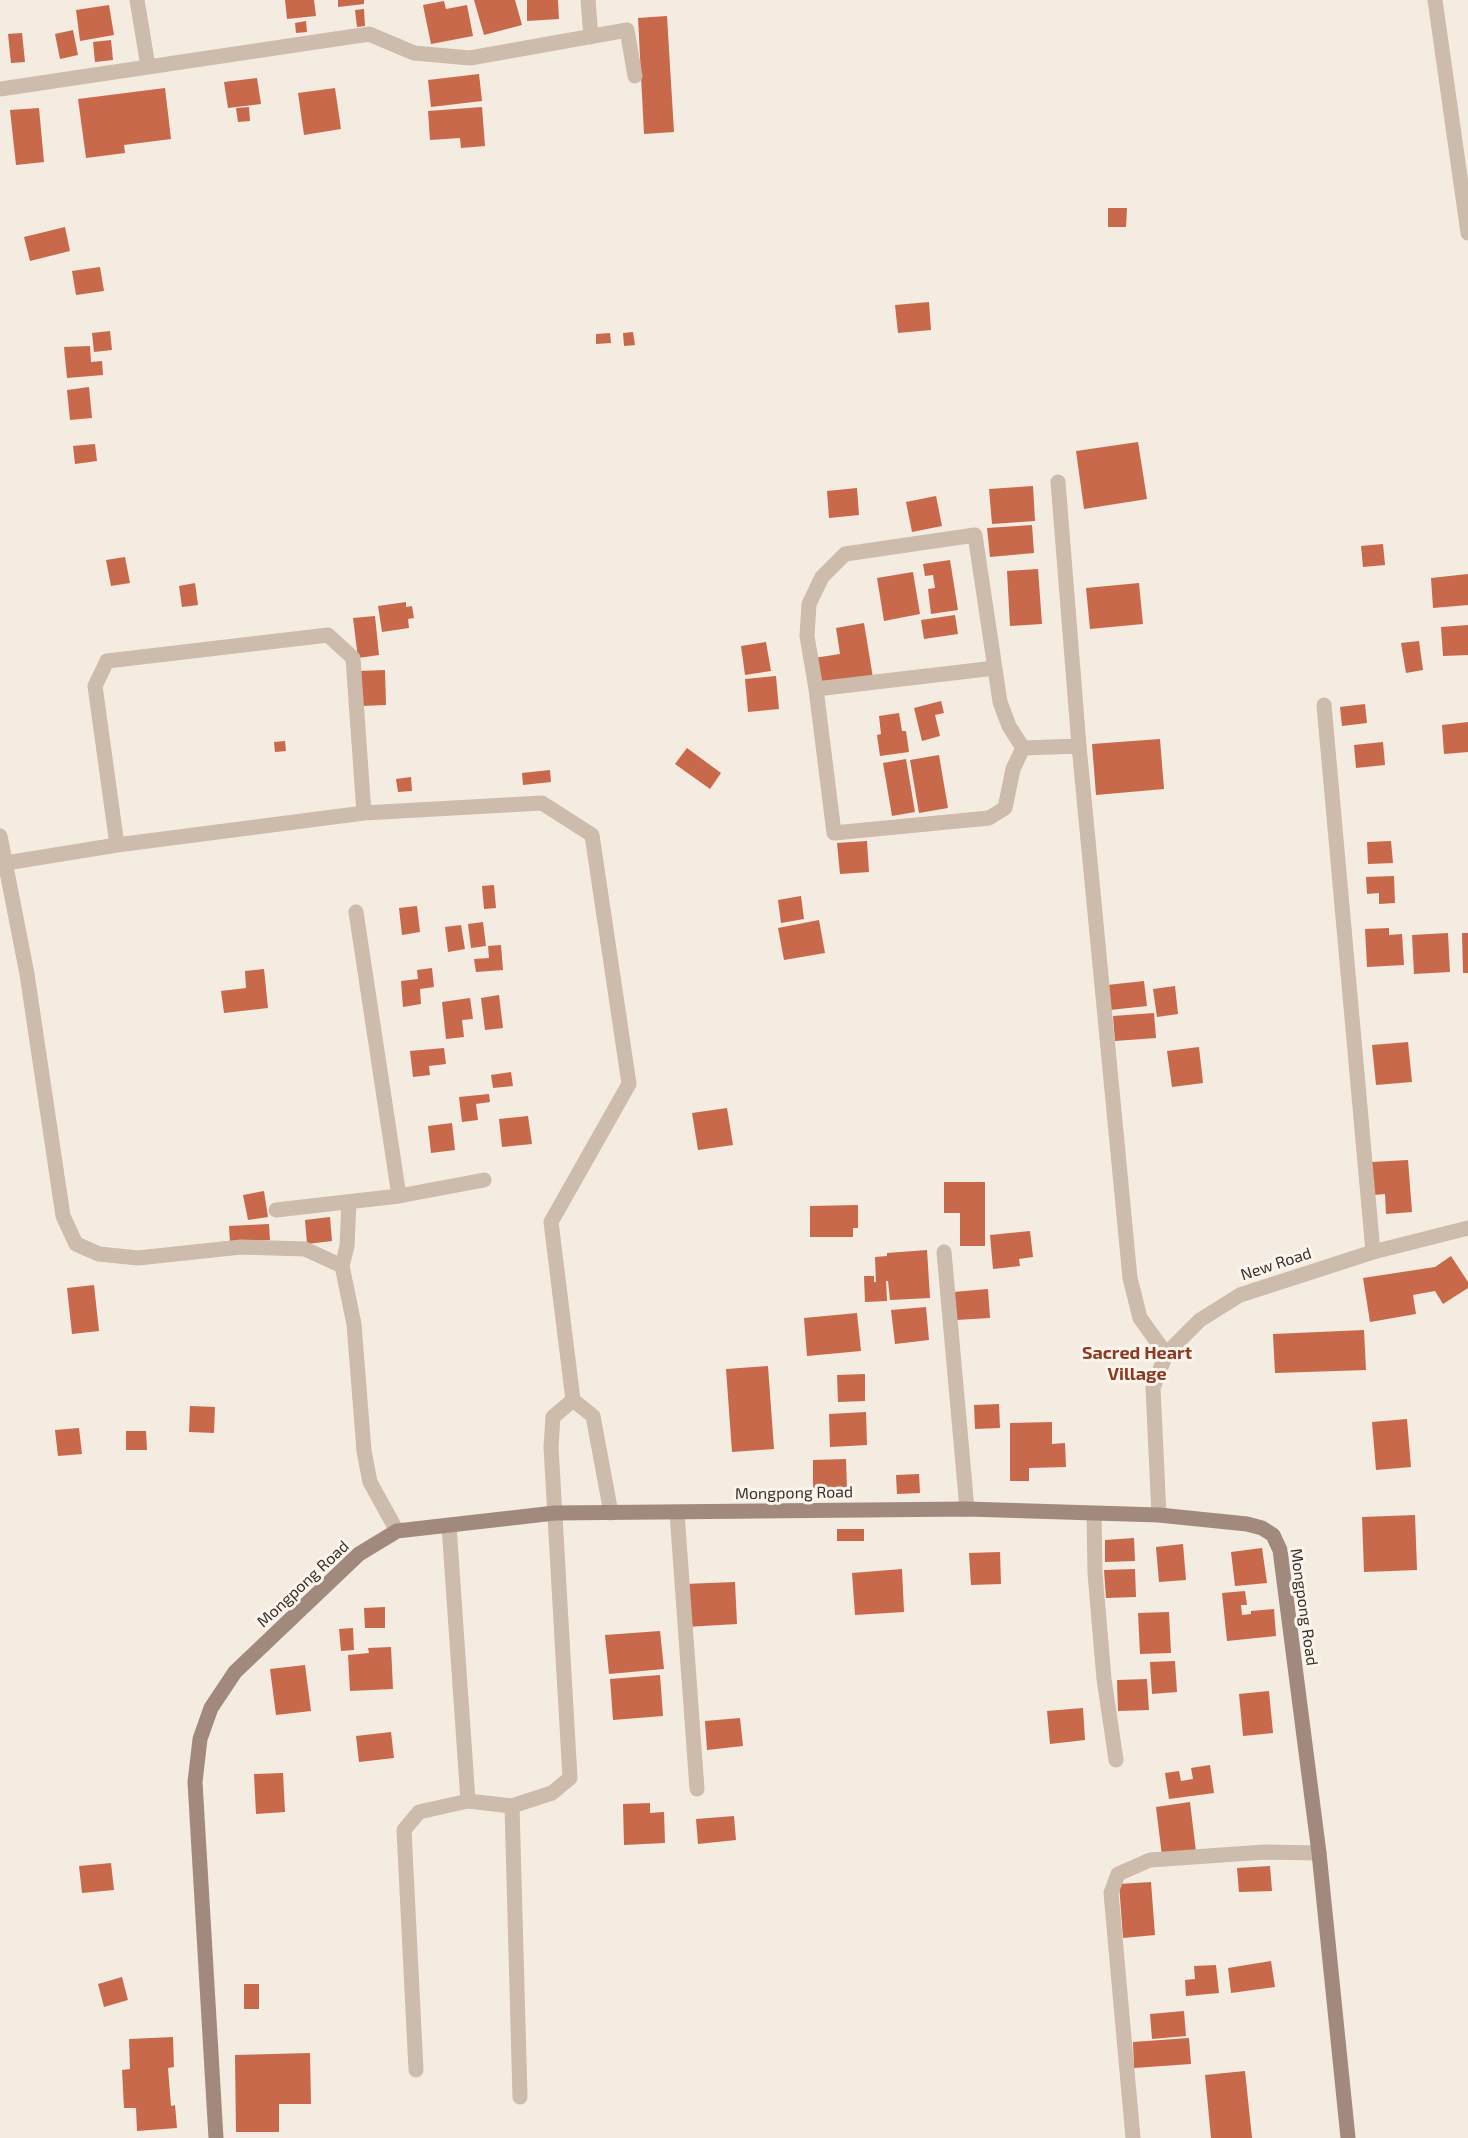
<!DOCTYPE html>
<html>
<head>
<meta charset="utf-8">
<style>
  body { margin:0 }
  canvas { display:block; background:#f4ebe1 }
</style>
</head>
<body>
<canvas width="1468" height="2138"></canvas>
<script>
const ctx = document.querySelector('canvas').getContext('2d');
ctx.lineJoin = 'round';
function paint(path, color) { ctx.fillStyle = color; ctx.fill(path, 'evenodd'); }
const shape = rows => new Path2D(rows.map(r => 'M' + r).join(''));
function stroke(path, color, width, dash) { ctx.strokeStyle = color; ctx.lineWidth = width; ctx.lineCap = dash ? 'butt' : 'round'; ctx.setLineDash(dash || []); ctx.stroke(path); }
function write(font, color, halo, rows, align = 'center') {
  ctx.font = font + ' "Exo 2",sans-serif'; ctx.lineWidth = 6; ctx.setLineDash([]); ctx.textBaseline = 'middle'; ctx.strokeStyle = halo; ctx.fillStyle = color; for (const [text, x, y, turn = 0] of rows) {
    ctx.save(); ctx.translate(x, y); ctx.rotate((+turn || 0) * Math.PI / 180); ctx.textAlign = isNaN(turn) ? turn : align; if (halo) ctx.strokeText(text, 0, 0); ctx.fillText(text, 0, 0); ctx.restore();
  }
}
paint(shape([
  [285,0,314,0,316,16,287,19],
  [338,0,364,0,364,4,338,7],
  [474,0,515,0,522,25,484,35],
  [527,0,558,0,559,19,527,21],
  [444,1,446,9,467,5,473,36,431,44,423,5],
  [109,5,114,35,80,41,76,10],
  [364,9,365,26,357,27,355,10],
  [667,16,674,132,644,134,638,18],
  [306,21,307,32,296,33,295,23],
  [73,30,78,55,60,59,55,34],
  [22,33,25,62,11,63,8,34],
  [111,40,113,60,95,62,93,42],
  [479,74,482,101,431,107,428,80],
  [257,78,261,104,228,108,224,82],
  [165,88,171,139,124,145,125,153,86,158,78,99],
  [335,88,341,129,304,135,298,93],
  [249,107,250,121,238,122,236,108],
  [482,107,485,146,461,148,460,138,430,140,428,111],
  [39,108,44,162,16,165,10,110],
  [1108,208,1127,208,1126,227,1108,227],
  [65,227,70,251,30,261,24,237],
  [100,267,104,291,76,295,72,271],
  [929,302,931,330,898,333,895,305],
  [110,331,112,350,94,352,92,333],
  [633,332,635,345,624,346,623,333],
  [610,333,611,343,596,344,596,334],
  [90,346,91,362,102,361,103,375,67,378,64,347],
  [89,387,92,418,70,420,67,390],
  [1138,442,1147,499,1084,509,1076,451],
  [95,444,97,461,75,464,73,446],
  [1033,486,1035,521,992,524,989,489],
  [857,488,859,515,829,518,827,491],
  [936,496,942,526,912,532,906,502],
  [1032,525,1034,553,990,557,987,528],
  [1383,544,1385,565,1363,567,1361,546],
  [125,557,130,583,111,586,106,560],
  [950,560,958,610,931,614,928,589,935,588,933,575,925,576,923,564],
  [1038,569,1042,624,1010,626,1007,571],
  [913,572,920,614,884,621,877,578],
  [1468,574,1468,605,1433,608,1431,578],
  [195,583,198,605,182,607,179,586],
  [1139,583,1143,624,1090,629,1086,588],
  [406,602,406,607,412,606,414,618,408,619,409,628,382,632,378,606],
  [955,615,958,634,924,639,921,620],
  [375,616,379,655,358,658,353,618],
  [864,623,873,678,818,686,814,658,840,654,836,628],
  [1468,625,1468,655,1443,656,1441,627],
  [1419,641,1423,670,1406,673,1401,643],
  [766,642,771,671,745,675,741,646],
  [385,670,386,705,361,706,359,671],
  [776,676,779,709,748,712,745,679],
  [941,701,944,713,935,715,940,736,922,741,914,708],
  [1365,704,1367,723,1342,726,1340,707],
  [899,713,902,731,906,731,909,752,880,756,877,735,881,734,879,716],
  [1468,722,1468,752,1444,754,1442,725],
  [1160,739,1164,789,1096,795,1092,744],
  [285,741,286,751,275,752,274,742],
  [1383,742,1385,765,1356,768,1354,745],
  [687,748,721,773,710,789,675,764],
  [939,755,948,808,919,813,910,760],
  [906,759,915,812,892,816,883,763],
  [550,770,551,782,523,785,522,773],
  [411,777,412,791,398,792,396,779],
  [867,841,869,872,840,874,837,843],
  [1391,841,1393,863,1368,864,1367,842],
  [1394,876,1395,903,1379,904,1379,893,1367,894,1366,877],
  [494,885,496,908,484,909,482,886],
  [801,896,804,919,781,923,778,900],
  [417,906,420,932,402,935,399,908],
  [819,920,825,953,784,960,778,928],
  [483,922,486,946,471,948,468,924],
  [461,925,465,949,448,952,445,927],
  [1389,928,1389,935,1402,934,1404,965,1367,967,1365,929],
  [1448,933,1450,972,1414,974,1412,935],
  [1462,933,1468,933,1468,973,1463,973],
  [501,945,503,970,476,972,474,959,489,958,488,946],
  [432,968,434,987,420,989,421,1004,403,1007,401,981,418,979,417,970],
  [264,969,268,1008,224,1013,221,991,246,988,245,971],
  [1144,981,1147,1006,1110,1010,1107,985],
  [1175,986,1178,1014,1157,1017,1153,989],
  [499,995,503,1028,485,1030,481,998],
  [470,998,473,1019,462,1020,464,1037,446,1039,442,1002],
  [1154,1013,1156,1038,1115,1041,1113,1016],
  [1408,1042,1412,1082,1376,1085,1372,1045],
  [1199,1047,1203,1083,1172,1087,1167,1051],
  [444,1048,446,1064,429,1066,430,1075,413,1077,410,1051],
  [511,1072,513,1086,493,1088,491,1075],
  [489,1094,490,1102,476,1104,478,1120,462,1122,459,1097],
  [727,1108,733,1145,698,1150,692,1113],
  [528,1116,532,1144,502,1147,499,1119],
  [452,1123,455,1150,431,1153,428,1126],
  [1408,1160,1412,1212,1386,1214,1385,1194,1374,1195,1372,1162],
  [944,1182,985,1182,985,1246,960,1246,960,1213,944,1213],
  [264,1191,268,1217,248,1220,243,1195],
  [858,1205,858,1228,853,1228,853,1237,810,1237,810,1206],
  [330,1217,332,1241,307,1244,305,1220],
  [269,1224,270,1240,230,1242,229,1226],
  [1030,1231,1033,1257,1019,1259,1020,1266,993,1269,990,1235],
  [927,1250,930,1298,890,1300,888,1281,886,1281,887,1301,865,1302,864,1276,874,1276,874,1282,876,1282,875,1257,887,1256,887,1253],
  [1451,1256,1468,1282,1468,1288,1443,1304,1435,1291,1413,1295,1416,1314,1370,1322,1363,1278,1435,1267],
  [94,1285,99,1331,72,1334,67,1288],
  [988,1289,990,1318,956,1320,953,1292],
  [926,1307,929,1340,895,1344,891,1310],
  [857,1313,861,1351,807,1356,804,1318],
  [1364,1330,1366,1370,1275,1373,1273,1334],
  [768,1366,774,1449,732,1452,726,1369],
  [865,1374,865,1401,838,1402,837,1375],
  [999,1404,1000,1428,975,1429,974,1405],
  [190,1406,215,1407,214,1433,189,1432],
  [866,1412,867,1445,830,1447,829,1414],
  [1407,1419,1411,1467,1376,1470,1372,1422],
  [1052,1422,1052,1444,1065,1443,1066,1467,1029,1468,1029,1481,1010,1481,1010,1423],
  [79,1428,82,1454,58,1456,55,1430],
  [126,1431,146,1431,147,1450,126,1450],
  [846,1459,847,1490,813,1491,813,1460],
  [919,1474,920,1493,897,1494,896,1475],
  [1415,1515,1417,1570,1364,1572,1362,1517],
  [837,1529,864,1529,864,1541,837,1541],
  [1134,1538,1135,1561,1105,1562,1105,1540],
  [1183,1544,1186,1580,1159,1582,1156,1547],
  [1262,1548,1267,1583,1235,1586,1231,1552],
  [1000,1552,1001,1584,971,1585,969,1553],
  [902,1569,904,1612,855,1615,852,1573],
  [1135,1569,1136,1597,1106,1598,1104,1570],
  [735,1582,737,1624,686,1627,684,1584],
  [1245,1591,1247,1605,1241,1605,1242,1615,1251,1614,1251,1611,1274,1609,1276,1636,1227,1641,1222,1593],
  [385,1607,385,1628,365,1628,364,1608],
  [1169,1612,1171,1653,1140,1654,1138,1613],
  [353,1628,354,1650,341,1651,339,1629],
  [660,1631,664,1669,609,1674,605,1635],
  [391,1647,393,1689,350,1691,348,1655,369,1653,368,1648],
  [1175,1661,1177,1692,1152,1694,1150,1662],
  [305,1665,311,1711,276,1715,270,1669],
  [660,1675,663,1716,613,1720,610,1679],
  [1147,1679,1149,1710,1118,1711,1117,1680],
  [1269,1691,1273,1733,1243,1736,1239,1694],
  [1083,1708,1085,1740,1050,1744,1047,1711],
  [740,1718,743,1746,707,1750,705,1721],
  [391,1732,394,1758,359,1762,356,1736],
  [1210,1765,1214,1793,1169,1799,1165,1773,1179,1771,1181,1781,1193,1779,1191,1768],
  [283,1773,285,1812,256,1814,254,1774],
  [1190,1802,1196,1852,1162,1856,1156,1807],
  [650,1803,650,1813,664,1812,665,1843,624,1845,623,1804],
  [734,1816,736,1840,698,1844,696,1819],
  [111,1863,114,1890,82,1893,79,1866],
  [1270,1866,1272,1891,1239,1892,1237,1868],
  [1151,1882,1155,1935,1123,1938,1119,1884],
  [1271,1961,1275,1987,1231,1993,1228,1968],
  [1216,1965,1219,1993,1186,1996,1185,1980,1195,1979,1194,1966],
  [122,1977,128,2000,104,2007,98,1984],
  [244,1984,259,1984,259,2009,244,2009],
  [1184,2011,1186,2036,1152,2039,1150,2014],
  [173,2037,174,2067,168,2068,171,2106,175,2105,177,2128,137,2131,136,2108,124,2108,122,2070,130,2069,129,2039],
  [1189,2038,1191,2064,1134,2068,1133,2042],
  [310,2053,311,2104,279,2104,279,2132,236,2132,235,2055],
  [1245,2071,1252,2138,1211,2138,1205,2075]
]), '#c8694b');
stroke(shape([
  [137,0,148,66],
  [588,0,591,37],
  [1435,0,1468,233],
  [0,89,369,34,414,53,470,58,627,30,635,76],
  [1058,482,1079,746,1130,1278,1140,1318,1166,1354],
  [816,689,995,668],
  [1324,705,1373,1252],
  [1023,748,1013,769,1005,808,989,818,834,833,816,689,807,636,809,604,822,577,845,554,975,535,1000,702,1009,726,1023,748,1079,746],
  [117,845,95,686,107,661,328,635,353,658,364,813],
  [6,863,117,845,364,813,542,803,592,835,629,1084,551,1222,573,1400],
  [356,912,399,1196],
  [276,1210,399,1196,484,1180],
  [944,1252,967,1509],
  [342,1266,347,1246,349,1202],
  [677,1513,697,1789],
  [1094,1514,1095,1573,1104,1679,1116,1760],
  [449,1526,468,1801,512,1806],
  [416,2070,404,1830,419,1812,468,1801],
  [520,2097,512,1806,552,1793,570,1778,551,1447,553,1417,573,1400,593,1416,611,1513],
  [1133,2138,1111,1893,1118,1874,1150,1860,1265,1852,1319,1853]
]), '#cdbbac', 15);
stroke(shape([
  [0,836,27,974,63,1216,76,1244,99,1254,138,1258,241,1247,305,1249,342,1266,354,1324,364,1451,370,1482,397,1531],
  [1159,1515,1153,1388,1166,1354,1200,1320,1240,1295,1373,1252,1468,1228]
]), '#cdbbac', 15);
stroke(shape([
  [216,2138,195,1782,200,1739,211,1708,235,1672,359,1554,397,1531,555,1513,967,1509,1159,1515,1247,1524,1262,1528,1273,1535,1280,1550,1319,1853,1348,2138]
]), '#a18a7d', 15);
write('16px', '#3b302b', '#fbf5ee', [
  ["New Road",1276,1264,-18],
  ["Mongpong Road",794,1493,-1],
  ["Mongpong Road",303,1584,-43],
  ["Mongpong Road",1304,1607,82]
]);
write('bold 18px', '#8c3b22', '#fbf5ee', [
  ["Sacred Heart",1137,1353],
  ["Village",1137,1374]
]);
</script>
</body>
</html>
